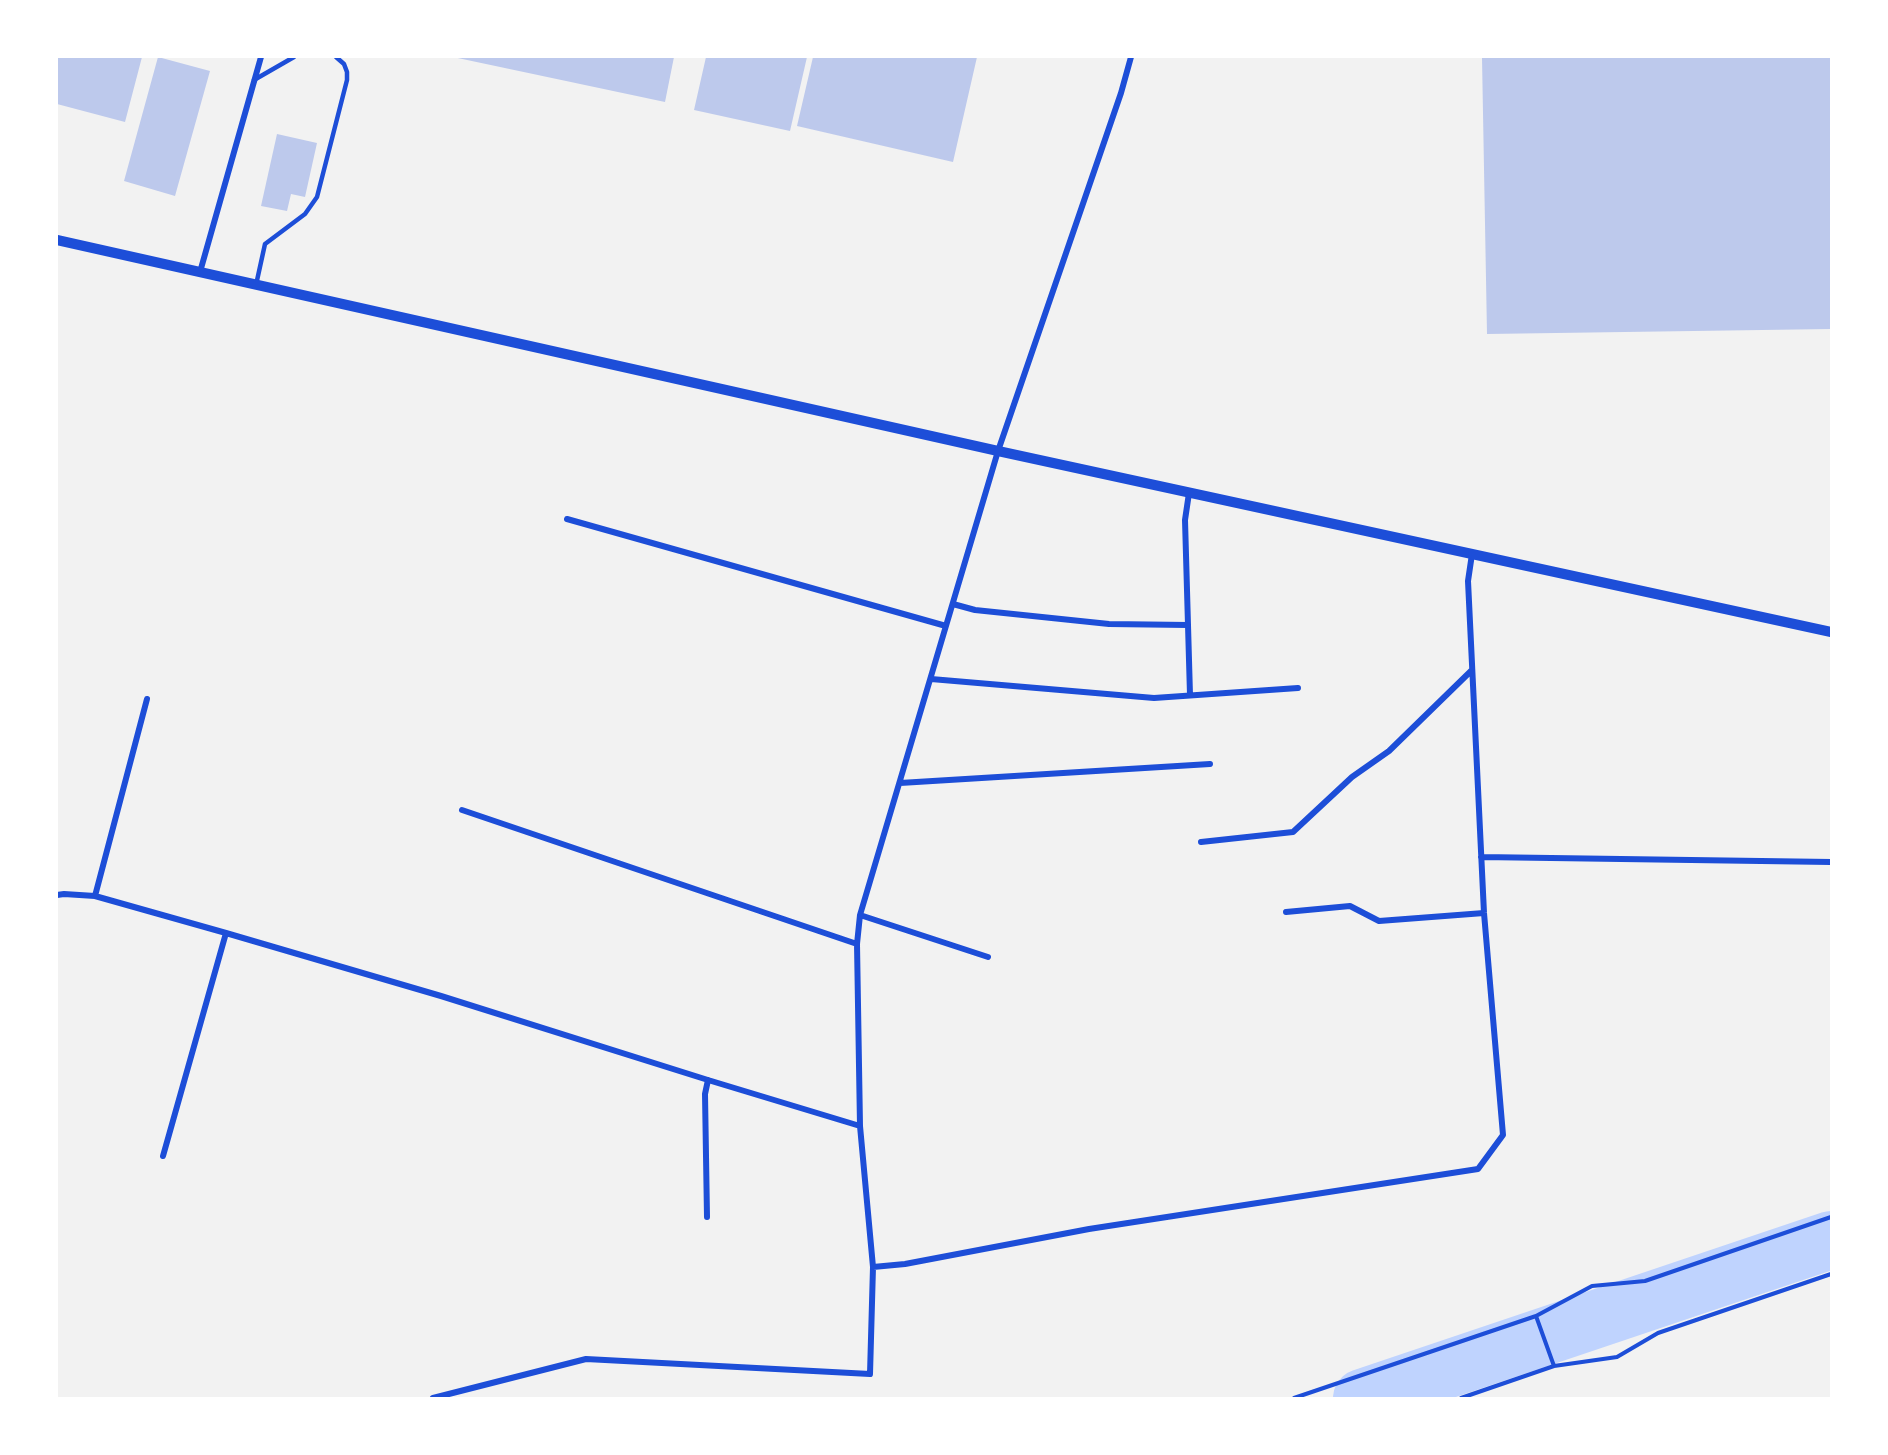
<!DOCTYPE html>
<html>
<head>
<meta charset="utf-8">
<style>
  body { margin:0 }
  #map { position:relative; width:1888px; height:1455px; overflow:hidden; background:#f2f2f2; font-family:"Alegreya Sans",sans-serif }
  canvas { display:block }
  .frame { position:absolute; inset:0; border:58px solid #fff; pointer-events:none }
</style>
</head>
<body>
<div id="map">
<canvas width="1888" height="1455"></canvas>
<div class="frame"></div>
</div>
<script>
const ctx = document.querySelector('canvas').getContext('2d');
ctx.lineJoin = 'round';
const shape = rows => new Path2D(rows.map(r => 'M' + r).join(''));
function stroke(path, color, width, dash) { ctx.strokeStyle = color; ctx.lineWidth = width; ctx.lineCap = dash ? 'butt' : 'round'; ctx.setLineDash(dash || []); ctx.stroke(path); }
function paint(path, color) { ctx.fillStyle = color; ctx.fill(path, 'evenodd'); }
stroke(shape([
  [1362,1398,1831,1240]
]), '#bfd3fe', 58);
paint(shape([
  [57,57,142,57,125,122,57,104],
  [158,57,210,71,175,196,124,181],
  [453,57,674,57,665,102],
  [706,57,807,57,790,131,694,110],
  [813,57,977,57,953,162,797,126],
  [1580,57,1831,57,1831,329,1487,334,1482,58],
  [277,134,317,143,305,197,291,194,287,211,261,206]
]), '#bdc9ec');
stroke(shape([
  [1536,1316,1554,1366],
  [1294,1398,1536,1316,1592,1286,1645,1281,1831,1217],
  [1461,1398,1554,1366,1617,1357,1658,1333,1831,1274]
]), '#1d4ed8', 4);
stroke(shape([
  [254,80,294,57],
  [256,285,265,244,305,214,317,197,347,80,347,72,344,64,336,57]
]), '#1d4ed8', 4.5);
stroke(shape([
  [200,272,261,57],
  [1189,493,1185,520,1190,695],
  [567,519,946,626],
  [953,604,975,610,1109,624,1188,625],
  [931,679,1154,698,1298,688],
  [900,783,1210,764],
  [462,810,857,944],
  [1201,842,1293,832,1352,777,1389,751,1472,670],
  [1481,857,1831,862],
  [57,895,64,894,95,896,226,933,441,996,708,1080,860,1126],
  [95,896,147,699],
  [1286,912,1350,906,1379,921,1484,913],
  [860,915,988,957],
  [163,1156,226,933],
  [707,1217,705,1094,708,1080],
  [873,1267,905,1264,1089,1229,1478,1169,1503,1135,1484,913,1468,581,1472,554],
  [433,1398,586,1359,870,1374,873,1267,860,1126,857,944,860,915,998,451,1121,93,1131,57]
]), '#1d4ed8', 6);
stroke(shape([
  [57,240,998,451,1831,632]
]), '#1d4ed8', 10);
</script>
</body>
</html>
